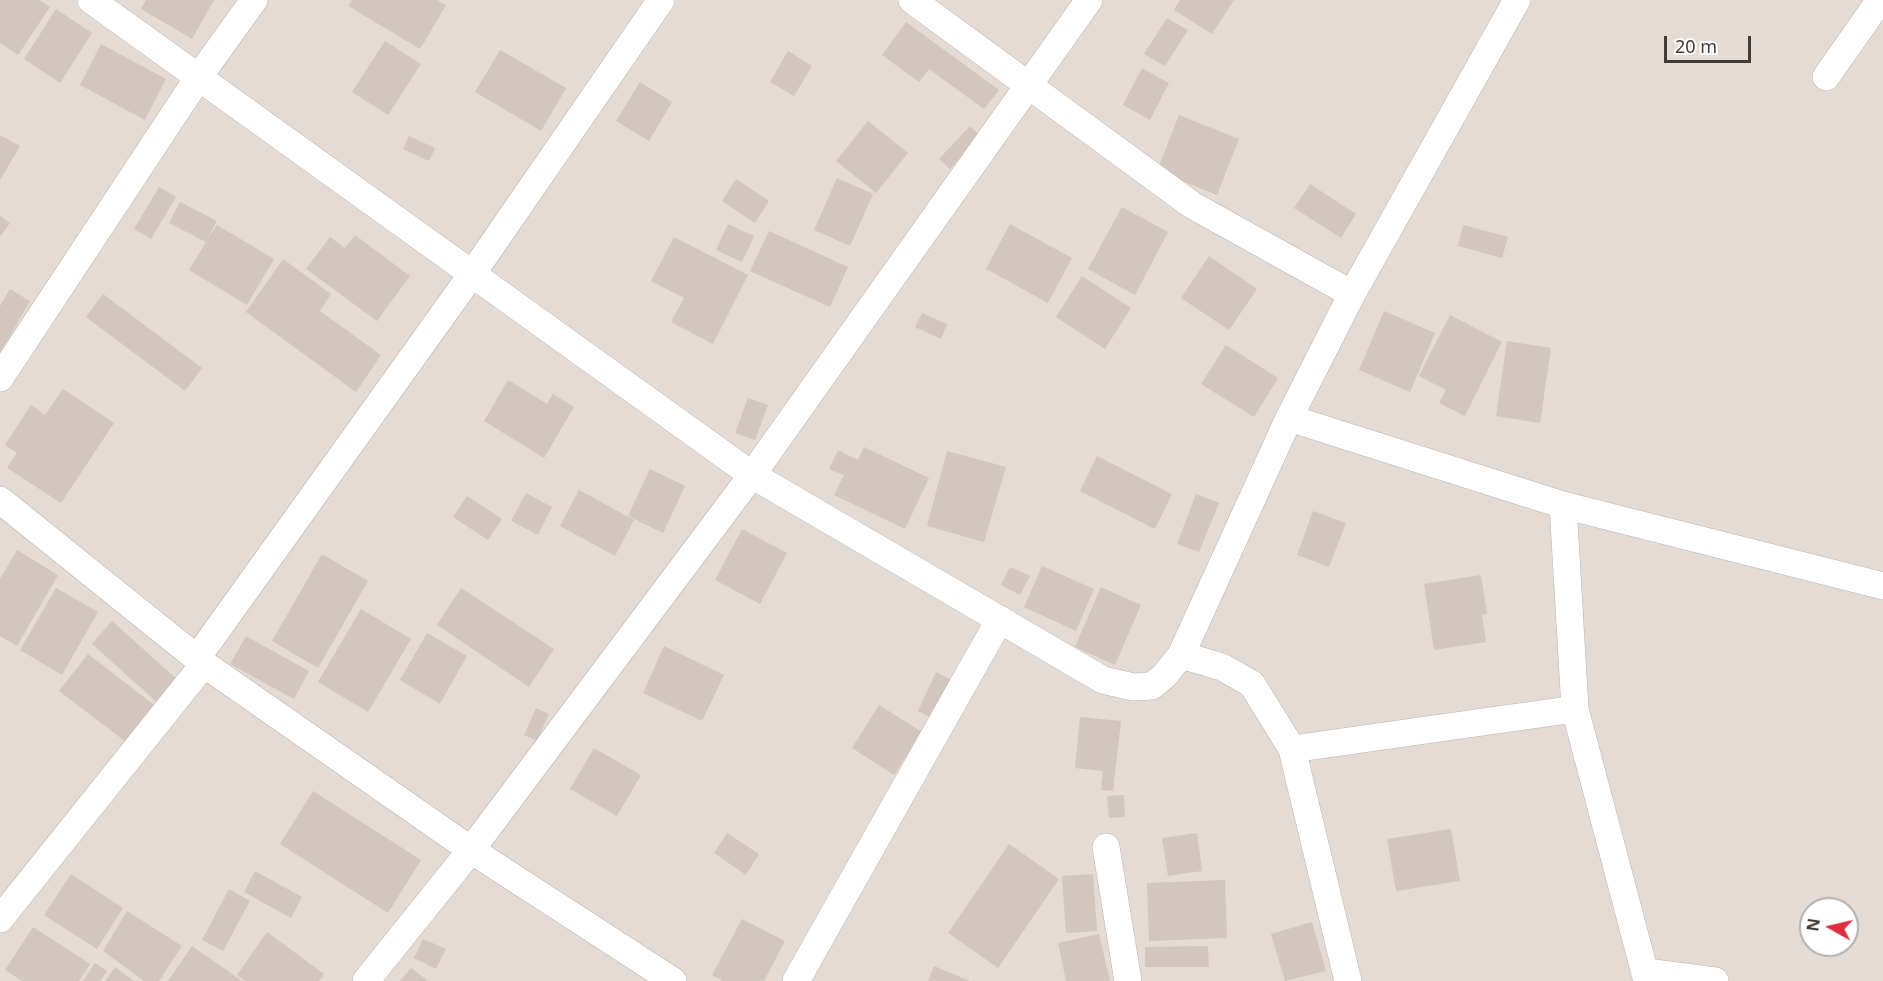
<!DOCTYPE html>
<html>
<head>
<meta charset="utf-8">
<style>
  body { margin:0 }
  #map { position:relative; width:1883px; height:981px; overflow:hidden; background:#f0eae5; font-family:"Noto Sans",sans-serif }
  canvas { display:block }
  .north { position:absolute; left:1799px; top:897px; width:60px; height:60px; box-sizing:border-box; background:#fff; border:2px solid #b3b0ae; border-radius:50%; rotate:278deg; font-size:16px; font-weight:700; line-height:24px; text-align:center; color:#423a35 }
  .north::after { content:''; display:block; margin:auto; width:21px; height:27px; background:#e02c3c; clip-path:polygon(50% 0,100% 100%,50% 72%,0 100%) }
  .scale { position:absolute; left:1664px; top:36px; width:87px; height:27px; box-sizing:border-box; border:3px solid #423a35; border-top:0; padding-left:8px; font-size:18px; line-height:21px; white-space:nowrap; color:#423a35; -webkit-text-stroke:4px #fff; paint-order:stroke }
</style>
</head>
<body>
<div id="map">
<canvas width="1883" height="981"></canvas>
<div class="north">N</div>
<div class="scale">20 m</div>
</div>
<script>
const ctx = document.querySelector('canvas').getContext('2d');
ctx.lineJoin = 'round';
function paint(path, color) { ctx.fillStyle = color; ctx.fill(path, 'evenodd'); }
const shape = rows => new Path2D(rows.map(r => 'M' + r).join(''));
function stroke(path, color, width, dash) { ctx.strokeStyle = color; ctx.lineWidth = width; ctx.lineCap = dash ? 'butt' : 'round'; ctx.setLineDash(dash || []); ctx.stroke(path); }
paint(shape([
  [0,0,1883,0,1883,981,0,981],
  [1811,909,1847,909,1847,945,1811,945]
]), '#e3dbd4');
paint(shape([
  [0,0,39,0,50,7,18,55,0,43],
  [146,0,214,0,192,39,141,9],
  [352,0,437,0,446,5,420,49,348,6],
  [1180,0,1234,0,1212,34,1174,10],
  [56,9,92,33,60,83,24,59],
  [1167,18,1188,30,1165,66,1144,54],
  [906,22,999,90,984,109,929,69,919,82,882,55],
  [385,41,421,64,388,115,352,92],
  [101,44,166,79,145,120,80,85],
  [500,50,566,88,541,131,475,92],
  [788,51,812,66,794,96,770,82],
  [1142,68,1169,83,1150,120,1123,105],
  [640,82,672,102,649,141,616,121],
  [1179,115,1239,139,1217,195,1157,171],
  [868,121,908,153,876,193,836,161],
  [970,126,980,136,950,169,939,159],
  [0,135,20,146,0,180],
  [409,136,435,148,429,161,403,149],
  [837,178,873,194,850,246,814,230],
  [736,179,769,201,755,223,722,201],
  [1310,184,1356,214,1341,238,1294,208],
  [159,187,176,197,151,239,134,229],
  [180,202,217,221,207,239,217,225,274,259,247,305,189,270,206,242,169,223],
  [1122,207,1168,232,1135,295,1088,269],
  [0,216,10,223,0,237],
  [728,224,754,236,742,262,716,250],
  [1010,224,1072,258,1048,303,986,269],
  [1463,225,1508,237,1502,258,1458,246],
  [769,231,848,267,830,307,750,271],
  [355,235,410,276,377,321,306,269,330,237,345,248],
  [674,237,748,275,713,344,671,322,684,298,651,281],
  [1209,256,1257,289,1229,330,1181,298],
  [283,259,331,294,320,311,381,355,356,392,246,312],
  [1082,276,1131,308,1105,349,1056,317],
  [10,289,30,301,0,353,0,306],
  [103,294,202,368,185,391,86,317],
  [1384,311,1435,333,1410,392,1359,370],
  [922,313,947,324,941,339,915,327],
  [1450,315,1502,342,1465,416,1439,403,1446,390,1419,376],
  [1507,341,1551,348,1540,423,1496,416],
  [1226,345,1278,378,1254,417,1201,384],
  [508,380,547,404,553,394,574,407,544,458,484,421],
  [63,389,114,423,61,503,7,468,17,453,5,445,31,405,45,415],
  [748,398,768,405,755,440,735,433],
  [864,447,929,478,905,529,834,495,844,475,829,469,838,450,858,460],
  [947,451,1006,467,984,542,927,526],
  [1097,456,1172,494,1155,529,1080,491],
  [650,469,685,486,663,533,628,516],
  [579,490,634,520,615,556,560,526],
  [526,493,552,507,538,535,511,521],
  [1196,494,1219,503,1199,552,1177,544],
  [467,496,502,519,488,540,453,517],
  [1313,511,1346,523,1329,567,1297,555],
  [742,529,787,553,760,604,715,580],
  [17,550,58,575,17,646,0,636,0,579],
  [322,554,368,581,318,668,272,641],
  [1042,566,1094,589,1076,631,1024,607],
  [1010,567,1030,576,1020,595,1001,585],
  [1481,575,1487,614,1482,615,1486,642,1434,650,1424,584],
  [1101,587,1141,605,1115,665,1075,647],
  [56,588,98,612,62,675,20,650],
  [461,588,554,649,529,687,437,625],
  [361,609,411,639,368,712,318,682],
  [112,621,180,682,160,705,92,644],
  [427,633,467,656,440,704,400,680],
  [246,636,309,671,294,699,230,664],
  [664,646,724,675,702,721,643,693],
  [88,654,154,705,126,742,59,691],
  [936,672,952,680,934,719,918,711],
  [879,705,922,732,894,775,852,748],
  [536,708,549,714,537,741,524,735],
  [1080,717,1121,721,1113,791,1101,790,1103,771,1075,768],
  [594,748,641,775,617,816,570,789],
  [313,791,421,860,388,913,280,844],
  [1124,795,1125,817,1109,818,1107,796],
  [1451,829,1460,881,1396,891,1387,839],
  [727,833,759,854,746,875,714,853],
  [1197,833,1202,871,1168,876,1162,838],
  [1009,844,1059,879,998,968,948,933],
  [255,871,302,897,291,918,244,892],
  [71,874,123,908,97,949,44,915],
  [1093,874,1097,931,1066,933,1062,876],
  [1225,880,1227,938,1149,941,1147,883],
  [229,889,250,901,223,951,202,940],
  [127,911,182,946,159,981,144,981,103,951],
  [742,919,785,941,764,981,723,981,712,975],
  [1312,922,1326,971,1285,981,1271,934],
  [33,927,90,964,79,981,22,981,5,970],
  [267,932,324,974,319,981,245,981,237,975],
  [1099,934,1110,981,1066,981,1058,943],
  [423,939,446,949,436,969,414,958],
  [192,946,242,981,168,981],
  [1208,946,1209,967,1145,967,1145,947],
  [95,963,107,971,100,981,83,981],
  [934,966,970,981,928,981],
  [115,967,134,981,105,981],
  [411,968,428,981,400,981]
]), '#d3c6bf');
const minor = shape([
  [91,0,752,475,1103,680,1133,687,1152,686,1165,675,1181,655,1289,418,1352,294,1517,0],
  [912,0,1192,205,1352,294],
  [1826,77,1880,0],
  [0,378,198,78,254,0],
  [1289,418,1563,505,1883,586],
  [0,500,204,664,471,850,673,981],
  [1563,505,1575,709,1647,981],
  [1181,655,1222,667,1252,684,1292,749,1348,981],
  [197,658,472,274,661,0],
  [1292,749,1575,709],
  [1106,847,1128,981],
  [0,919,204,664],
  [1646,972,1715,981],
  [366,981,471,850,752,475,1089,0],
  [796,981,1000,619]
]);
stroke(minor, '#bdb3ac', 28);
stroke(minor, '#fff', 27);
</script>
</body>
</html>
